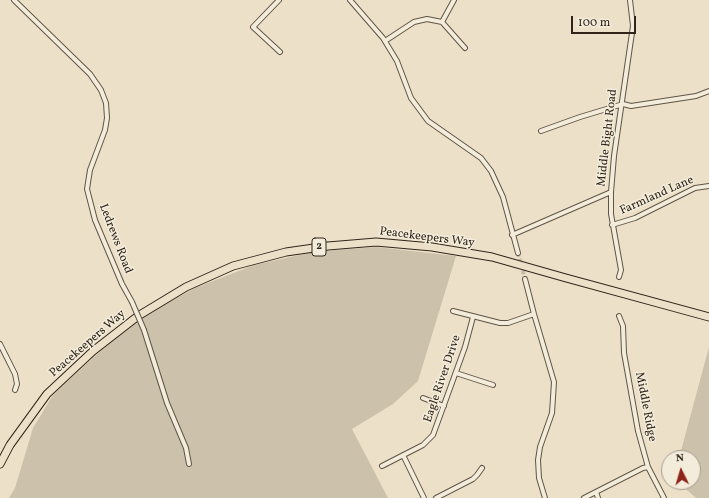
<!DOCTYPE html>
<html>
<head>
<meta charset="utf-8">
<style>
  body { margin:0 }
  #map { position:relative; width:709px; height:498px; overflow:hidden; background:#ece1c8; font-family:Vollkorn,serif }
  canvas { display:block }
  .north { position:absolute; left:661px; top:450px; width:40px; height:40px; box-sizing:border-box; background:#f3ecdb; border:1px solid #a59c8e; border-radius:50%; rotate:355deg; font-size:11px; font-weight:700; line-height:16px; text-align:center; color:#31251a }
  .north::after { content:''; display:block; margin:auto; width:14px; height:18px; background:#8f2418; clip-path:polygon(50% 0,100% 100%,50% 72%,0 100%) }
  .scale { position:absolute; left:571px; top:16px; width:65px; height:18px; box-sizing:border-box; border:2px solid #31251a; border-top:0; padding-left:5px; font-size:12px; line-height:14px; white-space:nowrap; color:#31251a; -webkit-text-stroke:3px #f3ecdb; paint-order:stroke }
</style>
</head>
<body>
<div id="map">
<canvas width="709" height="498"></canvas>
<div class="north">N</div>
<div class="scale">100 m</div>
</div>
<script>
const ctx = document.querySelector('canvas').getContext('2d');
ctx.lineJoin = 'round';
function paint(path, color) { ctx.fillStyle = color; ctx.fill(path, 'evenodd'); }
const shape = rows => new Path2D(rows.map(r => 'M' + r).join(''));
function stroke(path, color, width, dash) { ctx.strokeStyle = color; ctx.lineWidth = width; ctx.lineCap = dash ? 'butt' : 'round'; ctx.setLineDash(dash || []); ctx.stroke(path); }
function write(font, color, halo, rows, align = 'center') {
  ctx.font = font + ' Vollkorn,serif'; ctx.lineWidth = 3; ctx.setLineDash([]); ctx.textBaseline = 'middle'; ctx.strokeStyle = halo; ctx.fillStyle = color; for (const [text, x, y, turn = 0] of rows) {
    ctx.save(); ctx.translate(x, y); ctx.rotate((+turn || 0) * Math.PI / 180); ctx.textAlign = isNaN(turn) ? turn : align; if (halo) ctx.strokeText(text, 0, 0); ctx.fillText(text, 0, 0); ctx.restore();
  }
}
paint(shape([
  [376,247,456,256,418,381,393,404,352,429,388,498,9,498,15,488,33,428,53,395,109,343,143,316,195,288,254,265,313,252],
  [709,347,709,498,696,498,678,482,693,482,693,458,679,458]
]), '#ccc1aa');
stroke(shape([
  [518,253,525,279]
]), '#c7bba5', 4, [4, 2]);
const minor = shape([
  [14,0,90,74,101,90,106,103,107,118,105,130,90,170,87,189,95,220,122,284,132,302],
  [279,0,253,27,280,52],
  [350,0,383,38,397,61,411,98,428,121,481,158,491,171,503,197,518,253],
  [442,22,454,0],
  [385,41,414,22,427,19,442,22,465,48],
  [541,131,580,117,623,104,631,106,696,96,709,91],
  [612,225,635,218,695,188,709,186],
  [512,235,611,192],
  [619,277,621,270,611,214,611,192,614,156,633,26,630,0],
  [525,279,534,314,554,382,552,413,540,447,538,460,539,478,545,498],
  [453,311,500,323,508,323,534,314],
  [619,316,623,326,624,353,638,431,648,467,664,498],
  [144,330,167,403,186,448,189,464],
  [0,344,15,374,17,384,15,390],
  [456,373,493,385],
  [423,398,444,406],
  [403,455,424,498],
  [382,466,423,445,433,435,465,347,473,317],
  [596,492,598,498],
  [436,498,473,479,477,475,482,468],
  [584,498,643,468,648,467]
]);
const motorway = shape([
  [0,464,10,445,47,394,93,351,138,316,186,287,233,266,286,252,328,246,376,242,432,247,492,257,566,278,709,317]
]);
stroke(minor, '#605446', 6);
stroke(motorway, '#31251a', 9);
stroke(minor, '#f3ecdb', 4);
stroke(motorway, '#ece1c8', 7);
const minorBridge = shape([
  [132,302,144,330]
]);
stroke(minorBridge, '#605446', 6, []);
stroke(minorBridge, '#f3ecdb', 4);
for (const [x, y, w] of [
  [319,247,14]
]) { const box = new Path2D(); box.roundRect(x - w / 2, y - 9, w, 18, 3); ctx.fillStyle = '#f3ecdb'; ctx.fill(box); stroke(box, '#31251a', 1); }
write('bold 11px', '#31251a', null, [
  ["2",319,247]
]);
write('12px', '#31251a', '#f3ecdb', [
  ["Middle Bight Road",608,138,-83],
  ["Farmland Lane",657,196,-24],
  ["Peacekeepers Way",427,238,7],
  ["Ledrews Road",115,239,69],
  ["Peacekeepers Way",88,344,-41],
  ["Eagle River Drive",443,379,-71],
  ["Middle Ridge",645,407,79]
]);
</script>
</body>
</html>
